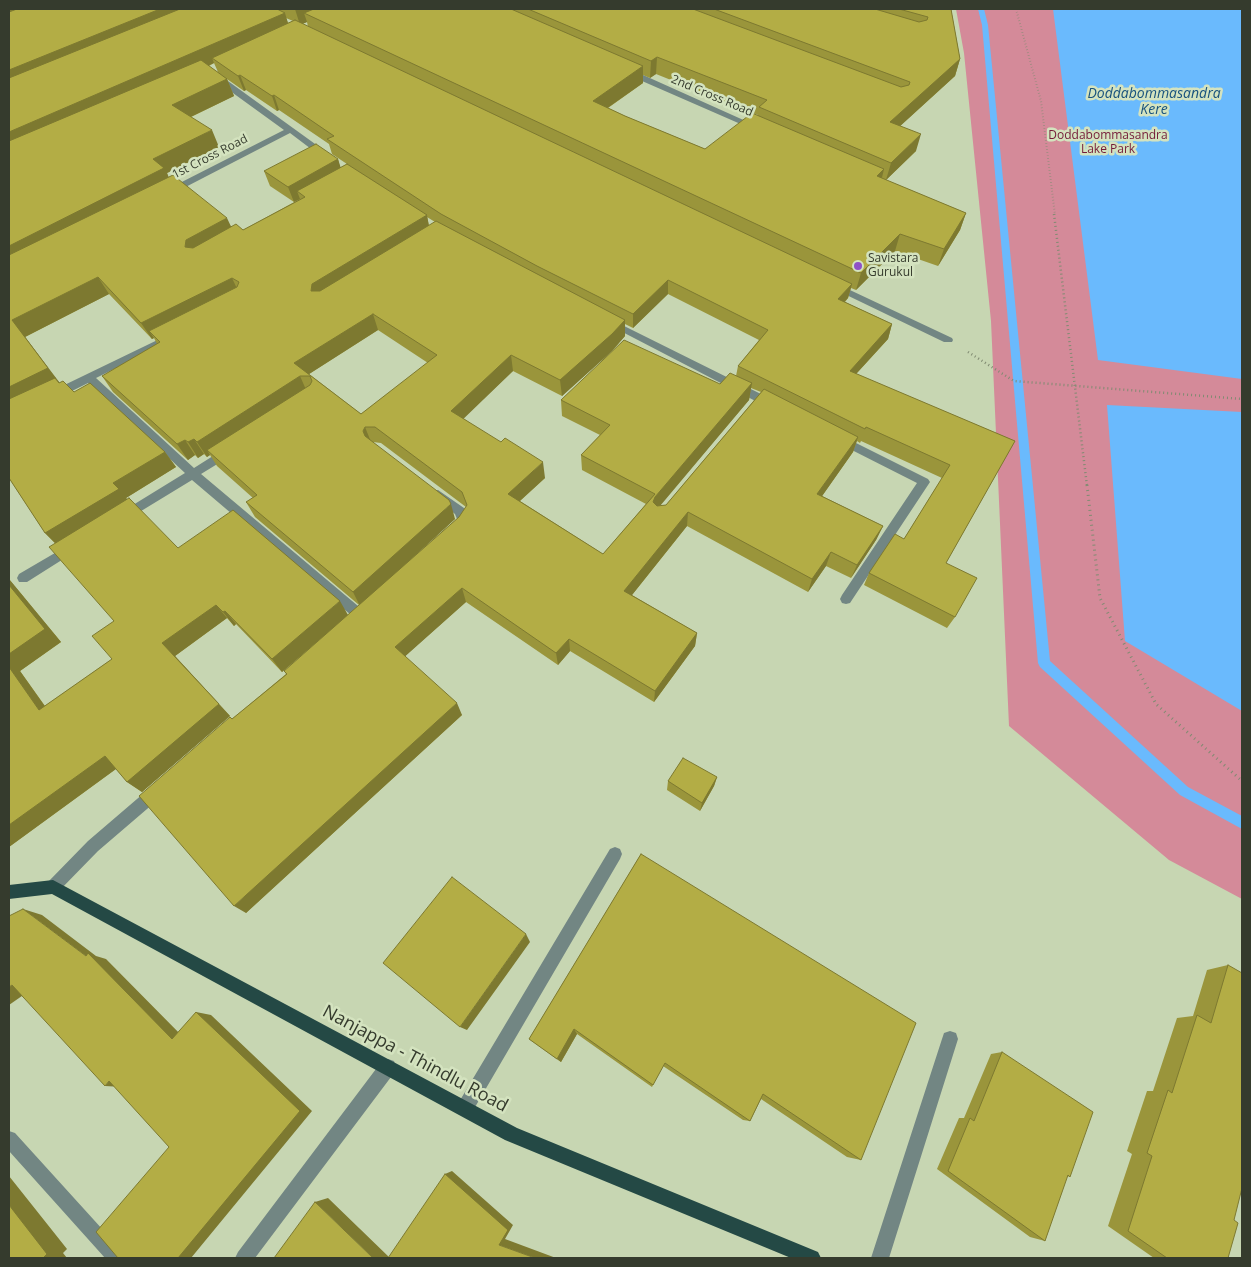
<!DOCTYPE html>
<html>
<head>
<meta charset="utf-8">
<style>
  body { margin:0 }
  #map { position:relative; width:1251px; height:1267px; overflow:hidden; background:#c7d6b2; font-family:"Open Sans",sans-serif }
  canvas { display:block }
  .frame { position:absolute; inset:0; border:10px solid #353b2d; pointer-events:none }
</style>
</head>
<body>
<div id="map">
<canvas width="1251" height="1267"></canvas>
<div class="frame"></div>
</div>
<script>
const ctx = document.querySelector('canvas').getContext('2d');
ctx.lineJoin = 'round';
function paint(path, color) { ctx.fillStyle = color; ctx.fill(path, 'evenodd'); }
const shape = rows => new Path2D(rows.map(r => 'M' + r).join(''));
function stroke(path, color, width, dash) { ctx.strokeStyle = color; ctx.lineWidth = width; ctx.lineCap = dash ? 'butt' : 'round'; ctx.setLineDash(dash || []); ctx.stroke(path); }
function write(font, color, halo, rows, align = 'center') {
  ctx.font = font + ' "Open Sans",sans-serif'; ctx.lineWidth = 5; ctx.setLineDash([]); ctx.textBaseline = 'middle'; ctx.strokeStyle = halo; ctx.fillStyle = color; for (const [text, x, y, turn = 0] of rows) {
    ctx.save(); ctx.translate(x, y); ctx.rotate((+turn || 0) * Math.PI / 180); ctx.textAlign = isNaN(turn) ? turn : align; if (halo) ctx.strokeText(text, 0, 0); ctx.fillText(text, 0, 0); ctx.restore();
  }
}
paint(shape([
  [956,9,1242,9,1242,899,1169,860,1009,726,991,321,964,53]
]), '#d48a99');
paint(shape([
  [1053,9,1242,9,1242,379,1098,360],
  [1107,405,1242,412,1242,711,1125,641]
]), '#6abafd');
paint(shape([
  [978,9,984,9,988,25,1050,661,1188,787,1242,816,1242,829,1180,795,1040,667,1038,663,982,25,978,9]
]), '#6abafd');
stroke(shape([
  [1016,9,1041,101,1055,215]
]), '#818b72', 2, [0.5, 2.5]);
stroke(shape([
  [1054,214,1087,486],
  [968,352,1014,381,1242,399]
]), '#818b72', 2.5, [1, 3]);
stroke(shape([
  [1087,485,1100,598,1156,704,1242,781]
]), '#818b72', 3, [1, 4]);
paint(shape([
  [626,70,632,70,759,127,752,129,626,74,626,70],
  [215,76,221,76,329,154,329,158,323,158,290,133,174,193,168,193,168,189,284,130,215,80,215,76],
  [835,283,952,338,953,340,952,342,944,342,832,288,832,284,835,283],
  [610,319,775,401,776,404,771,408,767,407,607,324,605,322,610,319],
  [172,333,177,336,176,338,96,378,194,468,224,449,232,449,233,452,232,455,201,474,364,611,366,615,358,624,354,625,350,624,348,620,351,615,192,480,128,519,120,519,118,516,120,513,185,473,88,383,60,397,52,397,51,394,52,391,172,333],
  [840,435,928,479,930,482,850,603,846,604,842,603,840,599,842,595,917,483,836,442,835,439,836,436,840,435],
  [438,490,464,508,469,519,461,531,453,531,451,528,457,519,455,514,434,497,432,494,434,491,438,490],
  [72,543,76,545,78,548,76,551,27,582,19,582,17,578,19,574,72,543],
  [156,785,161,787,163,792,161,797,98,851,58,892,53,894,48,892,46,887,48,882,88,841,151,787,156,785],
  [615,847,620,849,622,854,620,859,471,1114,465,1116,459,1114,457,1108,459,1102,610,849,615,847],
  [950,1031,956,1033,958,1039,889,1258,871,1258,942,1039,944,1033,950,1031],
  [388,1059,394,1061,396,1067,394,1073,255,1258,235,1258,238,1252,382,1061,388,1059],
  [9,1131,15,1133,123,1252,126,1258,105,1258,9,1151,9,1131]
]), '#728683');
paint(shape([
  [53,880,517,1128,818,1252,821,1258,791,1258,505,1140,52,894,9,899,9,885,53,880]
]), '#244945');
paint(shape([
  [9,9,951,9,960,59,955,76,900,126,916,151,886,180,966,213,960,230,938,266,895,251,856,290,851,288,848,298,845,302,892,324,888,339,856,374,1015,441,946,563,955,617,947,628,864,585,869,573,904,539,942,478,861,441,860,443,857,441,853,452,822,496,883,526,876,540,851,578,826,566,808,592,687,526,632,595,697,633,695,646,654,702,570,651,558,665,466,602,405,656,462,715,246,913,232,719,286,674,284,671,329,632,282,672,236,624,234,626,227,618,175,656,230,716,142,792,127,782,116,769,9,847,9,579,61,642,20,671,45,706,112,659,114,621,55,543,45,533,9,478],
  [286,18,293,21,288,23],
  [307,22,308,27,302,24],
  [214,63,218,72,209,66],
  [656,74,758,115,705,149,625,116,608,108,643,83,643,75,650,78],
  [227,79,244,91,246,90,277,111,279,110,329,144,332,154,347,164,340,168,338,159,264,171,270,186,294,202,300,199,243,230,232,227,168,177,167,173,219,147,191,117,234,96],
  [427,217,435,222,429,226],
  [109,294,152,339,154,338,157,344,102,376,113,392,188,460,195,455,198,458,204,454,207,457,210,455,217,466,253,498,246,502,255,517,359,605,348,615,178,548,126,498,176,467,165,452,59,383,25,337],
  [668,294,759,340,738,366,736,376,720,384,561,400,562,416,600,435,581,455,582,470,646,504,603,554,520,501,545,478,463,418,513,371,562,396,612,351,625,336,625,324,633,328],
  [378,330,428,363,361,414,309,374],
  [751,388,761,392,666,505,659,506,749,400],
  [373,442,381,443,466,507,459,517,402,567,455,519],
  [717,777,714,786,700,811,667,790,668,781],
  [641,854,861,1160,847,1157,761,1099,750,1121,743,1120,663,1066,653,1085,652,1087,577,1034,561,1062,529,1039],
  [1228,965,1234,1220,1228,1258,1154,1258,1108,1226,1132,1154,1127,1151,1147,1091,1153,1091,1177,1018,1193,1016,1207,970],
  [1002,1052,1070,1177,1067,1176,1045,1241,1030,1237,937,1169,959,1118,964,1118,991,1054]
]), '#9a953b');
paint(shape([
  [9,9,20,9,9,26],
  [160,9,208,9,9,91,9,70],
  [295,9,336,9,304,13,307,22,300,25],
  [285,13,290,30,212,58,214,63,9,154,9,132],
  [657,57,656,74,650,78,651,61],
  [960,59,955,76,886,139,890,122],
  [643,66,643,83,593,118,593,101],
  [240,75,246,90,244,91,238,76],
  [227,79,234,96,180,122,172,105],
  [274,95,279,110,277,111,272,96],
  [212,130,219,147,167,173,172,185,9,269,9,246,153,159],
  [921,134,916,151,886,180,891,163],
  [338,159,343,175,297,191,300,199,294,202,288,187],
  [884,169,880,186,877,176],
  [966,213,960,230,938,266,944,249],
  [427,215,430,232,318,300,311,291,312,284],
  [227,218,235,235,194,257,185,247,186,240],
  [900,234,895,251,856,290,861,273],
  [98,277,109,294,25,337,72,399,9,410,9,387,12,320],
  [232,278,240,295,149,331,154,338,152,339,141,323],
  [668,280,668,294,633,328,633,314],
  [852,284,848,298,834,313,838,299],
  [373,314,378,330,306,376,294,363],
  [625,320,625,336,612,351,562,396,560,380],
  [892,324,888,339,846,385,850,371],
  [511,355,513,371,455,427,451,411],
  [300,376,307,392,207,450,210,455,207,457,197,442],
  [752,383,749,400,655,512,653,502,655,497],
  [365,427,371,442,371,451,363,431],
  [858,437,853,452,813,509,817,494],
  [194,439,204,454,198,458,188,442],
  [185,440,195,455,188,460,177,444],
  [165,452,176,467,126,498,131,504,59,547,45,533,113,483],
  [543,462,545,478,511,509,508,494],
  [451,504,455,519,360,606,353,592],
  [688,512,687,526,624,605,624,591],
  [883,526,876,540,851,578,857,565],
  [831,552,826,566,808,592,812,579],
  [9,579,61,642,20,671,56,722,39,710,9,667],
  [462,588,466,602,401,660,395,647],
  [340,601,348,615,282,672,272,659],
  [216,605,227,618,175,656,230,716,142,792,127,782,162,643],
  [225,611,236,624,234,626,223,612],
  [697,633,695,646,654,702,655,691],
  [569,639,570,651,558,665,556,653],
  [457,703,462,715,246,913,234,906],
  [105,756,120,766,9,847,9,825],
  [717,777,714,786,700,811,702,803],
  [23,909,42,915,96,956,106,959,187,1041,172,1039,86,956],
  [526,934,530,942,467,1030,460,1027],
  [12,985,32,989,9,1005,9,987],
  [196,1012,211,1015,312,1111,191,1258,178,1258],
  [574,1029,577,1034,561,1062,557,1059],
  [109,1081,123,1087,105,1086],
  [452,1171,513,1225,505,1239,556,1258,535,1258,499,1245,445,1174],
  [9,1176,67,1249,63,1253,67,1258,43,1258,9,1205],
  [328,1198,390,1258,373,1258,315,1202]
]), '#7d7930');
const building = shape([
  [17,9,160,9,9,70,9,12,17,9],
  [180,9,277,9,285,13,9,132,9,78,180,9],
  [314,9,511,9,643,66,593,101,625,116,705,149,752,113,884,169,877,176,966,213,944,249,900,234,861,273,304,13,314,9],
  [528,9,693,9,901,87,909,85,910,82,714,9,875,9,919,22,927,20,928,17,899,9,951,9,960,59,890,122,921,134,891,163,759,107,767,100,657,57,651,61,528,9],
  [295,20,852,284,838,299,892,324,850,371,1015,441,946,563,977,578,955,617,869,573,895,534,904,539,950,465,866,427,865,429,738,366,768,330,668,280,633,314,537,266,441,214,327,139,334,136,274,95,272,96,240,75,238,76,212,58,295,20],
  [201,60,227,79,172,105,212,130,153,159,164,168,9,246,9,141,201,60],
  [316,144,338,159,288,187,264,171,316,144],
  [347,164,427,215,312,284,311,291,320,291,436,221,625,320,612,334,560,380,511,355,451,411,501,442,505,438,543,462,508,494,603,554,655,494,581,455,610,425,561,400,624,340,720,384,730,373,752,383,655,497,653,502,657,506,666,505,764,389,858,437,817,494,883,526,857,565,831,552,812,579,688,512,624,591,697,633,655,691,569,639,556,653,462,588,395,647,457,703,234,906,139,796,230,717,232,719,287,674,284,671,459,517,467,505,462,492,375,427,365,427,363,431,365,436,449,500,451,504,353,592,246,502,257,495,207,450,310,385,312,381,310,376,300,376,197,442,194,439,188,442,185,440,177,444,102,376,160,342,149,331,237,287,239,282,232,278,141,323,98,277,12,320,48,368,9,387,9,255,173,175,227,218,186,240,185,247,193,248,236,224,243,230,305,197,297,191,347,164],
  [373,314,437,355,361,414,294,363,373,314],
  [55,378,59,383,63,381,74,392,90,383,165,452,113,483,119,489,45,533,9,478,9,399,55,378],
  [129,498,178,548,233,510,340,601,272,659,225,611,223,612,216,605,162,643,219,704,127,782,105,756,9,825,9,667,39,710,112,659,92,636,114,621,49,547,129,498],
  [9,585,45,629,9,654,9,585],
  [683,758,717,777,702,803,668,781,683,758],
  [641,854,916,1023,861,1160,763,1094,750,1121,665,1063,653,1085,574,1029,557,1059,529,1039,641,854],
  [452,877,526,934,460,1027,383,963,452,877],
  [23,909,86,956,88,953,172,1039,196,1012,300,1111,178,1258,118,1258,96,1232,169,1147,109,1081,105,1086,12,985,9,987,9,916,23,909],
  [1228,965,1242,973,1242,1188,1234,1220,1238,1223,1228,1258,1167,1258,1128,1231,1152,1156,1147,1153,1168,1090,1172,1093,1197,1015,1211,1023,1228,965],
  [1002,1052,1093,1112,1070,1177,1068,1175,1045,1241,948,1171,970,1118,974,1121,1002,1052],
  [445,1174,508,1230,499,1245,535,1258,388,1258,445,1174],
  [315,1202,373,1258,274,1258,315,1202],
  [9,1205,47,1254,43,1258,9,1258,9,1205]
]);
paint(building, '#b3ad45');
stroke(building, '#7d7930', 1);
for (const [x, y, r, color] of [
  [858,266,5,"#8f50c6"]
]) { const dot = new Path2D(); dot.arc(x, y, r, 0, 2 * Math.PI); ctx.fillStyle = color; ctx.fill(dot); stroke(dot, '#d4e3bf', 2); }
write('12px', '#353b2d', '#d4e3bf', [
  ["2nd Cross Road",712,96,23],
  ["1st Cross Road",210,157,-27]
]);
write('12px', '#741b38', '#d4e3bf', [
  ["Doddabommasandra",1108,136],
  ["Lake Park",1108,150]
]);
write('12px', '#353b2d', '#d4e3bf', [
  ["Savistara",868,259],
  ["Gurukul",868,273]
], 'left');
write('italic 14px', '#18527d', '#d4e3bf', [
  ["Doddabommasandra",1154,94],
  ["Kere",1154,110]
]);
write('18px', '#353b2d', '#d4e3bf', [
  ["Nanjappa - Thindlu Road",415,1059,28]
]);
</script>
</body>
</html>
